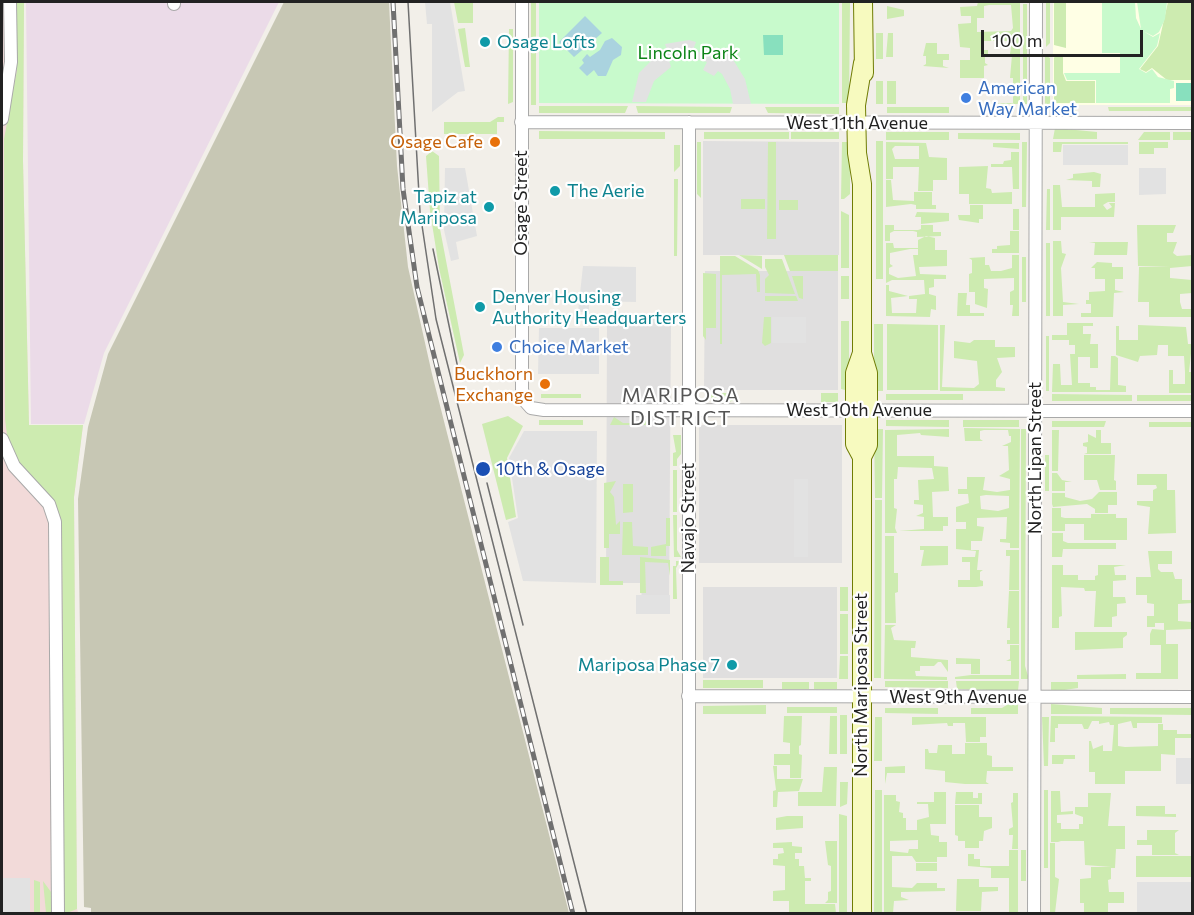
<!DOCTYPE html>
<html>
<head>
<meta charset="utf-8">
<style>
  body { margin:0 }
  #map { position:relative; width:1194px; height:915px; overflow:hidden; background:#f2efe9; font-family:Commissioner,sans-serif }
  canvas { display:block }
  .frame { position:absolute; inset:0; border:3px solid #222; pointer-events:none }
  .scale { position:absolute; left:981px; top:30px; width:162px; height:27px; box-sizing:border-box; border:3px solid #222; border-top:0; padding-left:8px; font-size:18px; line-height:21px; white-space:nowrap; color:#222; -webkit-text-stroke:4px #fff; paint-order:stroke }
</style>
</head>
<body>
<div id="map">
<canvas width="1194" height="915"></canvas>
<div class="frame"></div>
<div class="scale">100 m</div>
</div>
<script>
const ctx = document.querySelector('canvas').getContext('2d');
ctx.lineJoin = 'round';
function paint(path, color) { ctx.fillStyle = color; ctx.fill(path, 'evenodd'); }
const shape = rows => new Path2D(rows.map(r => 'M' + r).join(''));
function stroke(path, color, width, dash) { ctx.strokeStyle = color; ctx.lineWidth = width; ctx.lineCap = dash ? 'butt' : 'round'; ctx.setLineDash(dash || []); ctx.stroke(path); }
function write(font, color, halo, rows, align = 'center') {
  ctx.font = font + ' Commissioner,sans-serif'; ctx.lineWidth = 4.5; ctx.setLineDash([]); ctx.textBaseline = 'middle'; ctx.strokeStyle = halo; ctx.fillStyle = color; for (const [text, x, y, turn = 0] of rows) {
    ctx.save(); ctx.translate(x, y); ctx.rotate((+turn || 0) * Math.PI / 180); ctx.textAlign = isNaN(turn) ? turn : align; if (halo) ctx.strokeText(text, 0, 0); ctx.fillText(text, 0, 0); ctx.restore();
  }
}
paint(shape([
  [703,141,839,142,839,255,703,255],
  [705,271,838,271,838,390,704,390],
  [607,325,671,325,669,605,642,605,641,583,606,583],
  [699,425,842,425,842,563,699,563],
  [703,587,837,587,837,678,703,678]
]), '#e0dfdf');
paint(shape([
  [2,2,24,2,23,161,29,425,83,425,74,497,77,909,78,912,89,913,2,914]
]), '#f2dad9');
paint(shape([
  [26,2,279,2,104,353,84,424,31,424]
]), '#ebdbe8');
paint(shape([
  [1053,2,1192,2,1192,105,1053,105]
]), '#ffffe5');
paint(shape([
  [284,2,389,2,397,166,408,267,432,374,569,913,91,914,91,908,84,907,78,499,88,427,108,354]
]), '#c7c7b4');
paint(shape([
  [16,2,24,2,23,161,29,425,83,425,74,497,77,909,67,913,64,913,62,531,55,501,19,463,8,443,5,419,4,139,17,70],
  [454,2,473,2,473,23,458,23],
  [531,2,536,2,536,105,531,105],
  [842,2,850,2,849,103,842,103],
  [978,2,1020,2,1020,104,983,104,1013,103,1013,91,1010,90,1010,86,1013,85,1013,78,1010,78,1012,55,1010,54,1012,41,982,41,984,50,988,50,988,54,985,55,985,63,988,65,984,66,984,78,960,78,960,60,970,60,970,48,960,47,958,24,971,23,971,16,961,16,960,7,977,6],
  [989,5,1011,5,1013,28,1011,31,977,32,977,18,984,18,984,6],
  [1046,2,1050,2,1050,43,1046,47],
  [1054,2,1066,2,1066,48,1054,45],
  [1168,2,1192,2,1192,80,1167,80,1152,68,1146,72,1140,69,1158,46],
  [1023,4,1027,4,1027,104,1023,104],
  [887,6,904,10,904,16,887,19],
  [465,28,470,67,465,67,458,29],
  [509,29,513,29,513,102,508,104],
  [876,33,883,33,883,59,876,59],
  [888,33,893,33,893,57,886,57],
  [926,43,937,43,937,54,949,54,949,60,943,60,943,66,949,68,923,66,926,64,926,56,923,56],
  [1056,54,1063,54,1063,73,1066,81,1095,81,1095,103,1054,103,1054,58],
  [1045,55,1050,58,1050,104,1045,104],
  [876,81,883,81,883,104,876,104],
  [887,81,896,81,896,104,887,104],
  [539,106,628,106,625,113,539,113],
  [636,106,732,107,730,113,638,113],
  [765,107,839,107,839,114,768,113],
  [887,107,949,107,949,113,887,113],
  [1054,107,1076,107,1076,111,1069,114,1054,114],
  [1108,107,1192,107,1192,111,1109,111],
  [498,117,504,117,504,122,497,122,497,134,444,134,444,122,490,122],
  [1055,128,1097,132,1097,139,1053,139],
  [539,131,665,132,665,139,539,139],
  [704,132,789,132,789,139,704,139],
  [791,132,839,132,839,139,791,139],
  [886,132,949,132,949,140,886,140],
  [1144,132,1170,132,1170,140,1138,140],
  [1173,132,1192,132,1192,140,1173,140],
  [958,133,1020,133,1020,140,958,139],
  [876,141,883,141,883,279,876,279],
  [697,142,701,142,701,198,697,194],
  [768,142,776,142,776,239,767,239],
  [842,142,850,142,850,194,844,199,841,199],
  [886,142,926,143,929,157,947,158,947,180,933,180,933,191,918,191,919,167,893,167,893,179,886,179],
  [895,146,919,146,919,159,895,159,892,149],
  [1022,142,1027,142,1026,207,1022,207],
  [1053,142,1128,142,1128,144,1062,144,1061,152,1053,152],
  [1139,142,1168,142,1168,148,1154,148,1154,154,1139,154],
  [993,143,1019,143,1019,149,993,147],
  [674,145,680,145,680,166,674,172],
  [432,151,439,156,440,229,464,355,460,363,439,268,430,211,426,156],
  [1011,152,1019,152,1019,189,1013,189,1012,167,991,167,991,164,1003,164,1004,161,1011,160],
  [988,166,986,188,991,189,992,193,1012,192,1012,204,969,204,969,194,959,194,959,167],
  [1094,172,1101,174,1100,187,1092,187,1092,181,1066,180,1073,178,1073,174],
  [674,179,678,179,677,256,674,256],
  [886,180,891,180,893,200,914,201,914,192,932,192,932,205,936,205,936,209,916,209,916,205,911,204,886,207],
  [1053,185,1060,185,1062,207,1095,207,1095,194,1115,193,1115,202,1108,202,1103,205,1107,210,1112,207,1109,203,1115,203,1114,217,1061,217,1061,230,1053,230],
  [1047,189,1050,189,1050,230,1046,230],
  [741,199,765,199,765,209,741,209],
  [779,200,798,200,798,210,779,210],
  [970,205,983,205,983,219,979,219,979,223,959,220,958,215,970,215],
  [1013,209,1019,209,1019,230,1013,230],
  [841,211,849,215,849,268,841,268],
  [917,212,949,213,949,221,921,224,921,217,915,217],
  [885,225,894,225,894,230,918,230,921,229,921,225,933,225,933,232,941,232,941,236,917,237,917,232,913,231,894,231,890,233,890,241,885,241],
  [1137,225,1176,225,1173,233,1167,233,1167,242,1177,242,1173,253,1177,256,1192,255,1192,266,1170,268,1170,278,1192,280,1192,293,1180,294,1180,302,1182,309,1192,309,1192,317,1149,317,1149,302,1138,302,1139,267,1170,267,1138,266],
  [1010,231,1019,231,1019,253,992,253,992,249,997,249,997,246,1010,245],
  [926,236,935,238,935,250,947,250,947,266,919,267,920,274,946,275,946,279,934,279,934,287,929,288,929,294,936,296,936,310,931,309,930,317,886,316,886,285,889,285,889,291,908,296,891,298,892,313,916,313,917,299,909,299,909,296,925,294,924,280,892,280,886,283,886,243,893,243,894,248,918,248,918,240],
  [910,249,918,249,918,255,913,255,916,276,898,278,889,274,889,268,893,266,890,264,890,253],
  [1053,241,1061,241,1062,253,1066,254,1061,268,1063,302,1079,304,1063,305,1063,316,1053,316],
  [1089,242,1128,242,1127,255,1094,255,1095,243],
  [1046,243,1050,243,1050,316,1046,316],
  [739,255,762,256,762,269],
  [784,255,838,255,838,271,790,271],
  [1012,255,1019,255,1019,316,1012,316,1013,305,1010,305,1010,292,1014,290,1014,278,984,279,984,288,988,289,987,308,975,304,975,292,969,292,969,274,972,273,972,260,969,258,985,257,985,265,989,265,991,271,1001,271,1012,268],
  [720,256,735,256,758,270,760,275,760,292,757,292,756,274,722,275,722,344,720,344],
  [1022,257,1026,257,1026,302,1022,302],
  [765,259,782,259,795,294,765,293,765,279,769,275,765,267],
  [1097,262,1112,263,1112,267,1123,267,1123,279,1115,279,1115,290,1124,292,1114,293,1113,317,1081,317,1081,313,1091,313,1091,304,1086,304,1086,300,1089,300,1089,292,1105,291,1105,279,1095,279,1095,268,1091,268],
  [703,273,716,274,716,328,706,328,706,340,703,336],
  [792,276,803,276,803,299,799,298],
  [841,276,849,276,849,299,841,299],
  [958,293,967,293,966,305,970,305,970,313,984,313,984,316,957,316],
  [765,296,796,296,798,301,765,301],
  [764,317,771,317,771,343,765,346,762,343],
  [841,321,849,321,849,391,841,389],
  [1067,323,1093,323,1093,326,1083,326,1083,334,1091,334,1090,344,1098,344,1098,368,1090,368,1090,357,1078,357,1078,383,1090,383,1090,387,1096,387,1096,390,1110,390,1111,356,1115,356,1118,358,1118,385,1126,386,1126,392,1052,392,1053,364,1060,364,1061,385,1072,385,1070,354,1075,354,1075,345,1069,345,1069,340,1052,340,1052,335,1067,335],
  [874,324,883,324,883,391,874,391],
  [887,324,938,325,938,390,887,390],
  [940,325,945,325,942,387,974,388,979,384,977,361,954,358,954,341,970,343,974,340,995,340,995,347,1015,347,1015,357,997,358,1002,372,996,380,996,387,1005,388,1005,391,940,391],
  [1138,325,1186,327,1188,344,1192,344,1189,372,1192,372,1192,393,1169,393,1169,370,1173,370,1173,384,1185,384,1185,372,1184,356,1168,356,1168,345,1158,345,1157,355,1140,356,1138,362,1116,355,1116,326,1119,326,1119,340,1138,340],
  [1046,336,1049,336,1049,391,1046,391],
  [710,393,737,393,737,399,729,402,711,400],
  [821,393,838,393,838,402,821,402],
  [541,394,581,394,581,398,541,398],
  [886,394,963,394,963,400,886,400],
  [1052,394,1132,395,1132,401,1052,401],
  [1137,395,1192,395,1192,401,1137,401],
  [508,416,523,426,507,458,516,517,506,520,482,424],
  [614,417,623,423,642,423,647,419,650,422,648,425,610,425],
  [539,420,583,420,583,425,539,425],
  [886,420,949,420,949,427,886,426],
  [963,420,1019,420,1019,427,963,427],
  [1052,421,1106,421,1104,427,1052,427],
  [1149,422,1192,422,1192,427,1149,427],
  [964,428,1020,429,1019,548,1010,548,1010,543,1000,542,1000,539,1006,539,1007,517,977,518,977,526,984,527,982,541,971,541,971,550,979,550,977,570,983,570,980,572,980,580,983,581,983,586,976,587,958,587,958,580,970,580,970,562,962,562,962,557,975,557,976,551,956,549,956,529,966,529,966,522,956,522,956,507,969,503,968,494,958,494,958,489,967,489,967,477,985,477,983,490,997,492,1010,490,1010,479,999,476,1009,470,1008,446,1002,446,1011,442,1011,436,1009,436,1008,430,984,430,980,431,980,439,983,441,965,441],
  [986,495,1009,496,1009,508,998,511,981,509,980,496],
  [874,429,883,429,882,498,875,498],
  [949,429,949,437,921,435,920,433,897,435,897,456,934,456,934,466,948,467,949,491,932,492,933,517,948,517,948,526,943,526,943,531,899,531,924,529,924,517,916,516,923,513,923,505,914,504,914,500,919,500,918,480,934,479,932,468,898,467,897,479,894,479,894,508,897,509,895,528,897,533,885,533,885,430],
  [1021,429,1026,429,1025,666,1029,679,1021,679],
  [1052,430,1059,430,1058,471,1052,471],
  [1096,430,1101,430,1101,443,1111,443,1111,454,1084,454,1087,453,1087,447,1083,446,1083,443,1088,442,1088,434,1096,438],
  [673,435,681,435,681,454,677,459,677,466,673,466,673,453,676,452],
  [1045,455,1049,455,1049,491,1045,491],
  [1084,455,1115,455,1114,480,1116,481,1116,490,1100,490,1097,480,1084,480],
  [673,470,677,470,677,512,673,512],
  [1052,473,1057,473,1062,480,1072,482,1065,482,1065,491,1052,491],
  [1137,474,1167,474,1167,490,1175,490,1176,533,1148,534,1150,507,1137,505,1137,501,1153,501,1153,490,1157,488,1156,485,1137,485],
  [616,481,610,492,614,497,616,525,620,521,620,534,609,534,609,548,604,548,604,483],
  [623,484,633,484,633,512,623,513],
  [1099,492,1117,492,1117,505,1108,505,1108,513,1095,513,1095,509,1087,504,1053,507,1052,504,1052,493,1065,493,1065,497,1080,501,1092,499],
  [875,500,882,500,881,678,874,678],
  [1052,508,1061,508,1061,517,1065,518,1091,518,1091,514,1116,514,1116,518,1127,518,1127,540,1084,540,1084,524,1065,524,1065,531,1052,531],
  [673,515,677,515,677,550,681,557,674,557],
  [666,518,670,518,670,546,666,546,666,556,651,556,651,547,666,544],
  [623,522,632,522,633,546,648,547,648,555,622,555],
  [1052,533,1063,533,1063,541,1068,543,1116,543,1116,549,1063,549,1062,557,1052,557],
  [885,536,894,536,894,573,898,573,898,592,895,593,896,623,885,623],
  [920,546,948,546,948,565,921,566,924,550,920,550],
  [1006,550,1019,550,1019,590,1009,590,1010,556,1006,556],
  [1148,551,1172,551,1172,564,1158,564,1158,569,1161,572,1173,572,1175,579,1182,579,1182,600,1192,600,1192,603,1178,604,1178,621,1192,622,1192,629,1166,630,1166,644,1178,644,1178,679,1136,679,1136,673,1161,673,1161,645,1150,645,1150,634,1152,629,1164,630,1164,623,1155,623,1155,627,1147,627,1147,616,1154,616,1154,604,1147,603,1147,595,1136,595,1136,577,1151,577],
  [600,557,609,557,609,581,623,581,623,585,600,585],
  [640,557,670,560,670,576,668,563,645,562,646,593,640,593],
  [676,561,680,561,676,568,677,599,673,599,673,566,676,566],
  [1052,565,1063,565,1063,575,1078,575,1078,580,1095,580,1095,576,1098,575,1098,565,1126,565,1114,567,1115,575,1126,575,1126,580,1113,581,1113,597,1125,597,1126,603,1117,604,1117,616,1112,617,1112,627,1094,627,1096,591,1085,591,1084,588,1061,587,1062,616,1059,617,1059,628,1052,628],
  [840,587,848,587,848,611,840,611],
  [1009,591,1019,591,1019,644,1007,644,1007,640,1010,640,1010,628,1007,628],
  [840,614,848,614,848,654,840,654],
  [885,625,896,625,891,628,894,640,916,641,915,648,911,648,911,657,948,660,948,672,941,662,938,662,934,666,920,666,920,671,915,671,916,676,947,677,947,680,884,679],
  [1075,632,1127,632,1127,635,1123,638,1123,648,1075,650],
  [1010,645,1019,645,1019,679,955,679,955,677,971,675,1011,675,1011,661,1006,661,1010,659],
  [840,656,848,656,848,679,839,679],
  [956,658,980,659,980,674,971,674,971,664,956,664],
  [1126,674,1126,679,1077,679,1077,675],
  [763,680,763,688,703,688,703,680],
  [885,681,948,681,948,688,885,687],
  [956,681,1019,681,1018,691,957,689],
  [782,682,809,682,809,689,782,689],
  [814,682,837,682,837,689,814,689],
  [1051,682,1078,682,1078,688,1051,692],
  [1008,704,1018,704,1018,714,971,714,971,708,1002,708],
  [1051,704,1102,708,1102,714,1051,714],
  [766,705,766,714,703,714,703,706],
  [787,707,837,707,837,713,787,713],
  [885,708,938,708,938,714,885,713],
  [1110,708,1192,708,1192,715,1110,714],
  [847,715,847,754,840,754,840,715],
  [784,716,802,716,801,745,799,746,799,754,802,755,801,778,790,778,790,765,774,765,774,754,790,754,790,743,783,742],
  [830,716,837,716,837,754,829,754],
  [1051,716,1162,717,1162,723,1137,723,1137,728,1133,728,1131,721,1118,724,1118,746,1125,747,1158,746,1158,724,1163,724,1163,730,1177,730,1177,734,1192,734,1192,738,1175,738,1175,755,1161,754,1161,771,1125,771,1125,784,1095,784,1095,772,1089,772,1089,741,1091,741,1093,749,1103,745,1103,751,1112,751,1114,725,1110,725,1109,722,1099,724,1099,721,1092,721,1088,729,1084,729,1082,724,1058,724,1058,728,1055,728,1055,742,1050,742],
  [875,717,882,717,882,761,874,761],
  [912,717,986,717,986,737,980,737,980,742,966,742,965,723,953,723,953,726,948,726,947,723,912,725],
  [1042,717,1049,717,1048,766,1044,766],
  [965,743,987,743,987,755,992,756,992,767,1013,767,1013,771,987,771,986,782,989,784,965,784,945,782,945,771,925,769,925,749,928,749,929,753,937,753,938,745,952,745,952,754,965,754],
  [1052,755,1075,755,1075,759,1064,759,1063,764,1052,764],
  [773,766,777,766,777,779,803,779,799,791,778,792,777,807,773,807,773,791,776,790],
  [905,766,905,773,887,773,885,784,885,767],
  [824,767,837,767,836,806,798,806,798,792,822,792],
  [840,782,848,782,847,804,840,807],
  [875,790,882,790,882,913,874,913],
  [1044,790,1048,790,1048,868,1044,868],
  [1051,791,1060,791,1061,812,1073,811,1073,814,1057,815,1057,823,1061,823,1061,841,1058,842,1051,842],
  [934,792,946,792,946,824,930,824,931,835,939,836,939,842,947,842,947,857,937,857,937,862,916,862,912,856,892,856,892,887,912,888,917,883,937,883,937,888,945,888,945,891,901,892,901,897,909,900,894,901,893,913,884,913,884,795,896,795,896,801,900,802,899,812,903,813,903,818,906,818,906,830,917,830,917,820,929,817,928,804,917,804,917,802,934,802],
  [918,840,918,849,909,849,908,853,890,851,890,841],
  [956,792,973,792,973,798,978,798,978,793,982,793,982,804,955,804],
  [1013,793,1018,793,1018,849,1012,849,1013,835,1009,835,1009,829,1013,827,1011,803,1013,802],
  [1088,793,1111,793,1108,826,1125,826,1125,849,1116,849,1115,868,1111,868,1111,879,1108,880,1109,892,1124,892,1124,903,1108,903,1108,913,1084,913,1084,903,1080,903,1080,879,1091,878,1091,867,1111,867,1085,865,1084,841,1061,841,1061,829,1079,829,1079,824,1083,824,1083,817,1075,814,1075,807,1088,807],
  [955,805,979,805,979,817,992,817,992,828,984,831,983,841,979,841,979,848,965,848,965,841,958,841,958,836,955,835],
  [1136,806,1165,806,1165,814,1176,814,1176,817,1136,816],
  [839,814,847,816,847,913,839,913],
  [787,816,803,816,803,828,776,830,776,818],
  [1147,830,1179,830,1175,833,1175,853,1179,855,1152,855,1152,845,1137,845,1137,840,1147,840],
  [825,841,837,841,837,903,825,903,828,900,828,892,831,891,831,866,828,865],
  [792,842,792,846,802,847,802,853,795,853,795,859,799,859,799,866,804,866,805,878,811,878,811,881,805,881,805,904,835,904,836,913,789,913,789,901,773,901,773,891,785,890,785,866,773,865,773,859,778,859,778,854,784,853,783,848,773,848,773,843],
  [1050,843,1055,843,1055,877,1059,879,1055,913,1050,913],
  [1009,850,1018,850,1018,913,1002,913,1009,912,1009,878,991,878,991,868,968,866,968,854,974,854,974,859,980,859,980,866,1009,866],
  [1021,850,1026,850,1026,881,1021,881],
  [1136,856,1192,856,1192,877,1136,877],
  [916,863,937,863,937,871,916,871],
  [957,879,979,879,979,887,998,887,998,891,982,892,981,911,956,911],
  [34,880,40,882,40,913,34,913],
  [43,881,51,892,52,913,46,913]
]), '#cdebb0');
paint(shape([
  [539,2,839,2,839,104,539,103],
  [1102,2,1135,2,1136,18,1141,29,1137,2,1167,2,1165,19,1159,32,1153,36,1143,31,1153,37,1160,33,1157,46,1139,69,1146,73,1152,69,1158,77,1174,81,1174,88,1170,89,1170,103,1096,103,1096,80,1067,80,1064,73,1120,73,1120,53,1102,53]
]), '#c8facc');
paint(shape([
  [763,35,783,35,783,55,764,55],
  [1176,83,1192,83,1192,101,1176,101]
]), '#88e0be');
paint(shape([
  [425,2,450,2,465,91,458,92,432,112,432,24,427,24],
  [689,40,696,42,693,50,722,60,729,53,745,79,751,104,733,104,730,89,722,74,718,71,714,76,703,70,707,62,685,56,669,60,671,67,654,81,646,102,632,102,639,73,657,55,668,52,665,44],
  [1063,145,1128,145,1128,165,1063,165],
  [445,168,465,168,477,236,456,242,459,259,451,261,444,230],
  [1139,168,1166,168,1166,194,1139,195],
  [583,266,636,267,636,302,589,301,589,312,578,312],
  [618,316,669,316,669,327,618,327],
  [772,317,806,317,806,343,772,343],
  [539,328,599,328,599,374,538,374],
  [524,431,597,431,596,583,523,581,508,522,518,518,509,458],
  [794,479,808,479,808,557,794,557],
  [636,595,670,595,670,614,636,614],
  [1176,758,1192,758,1192,784,1176,784],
  [2,878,30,878,30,913,2,913],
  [1137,882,1192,882,1192,913,1137,913]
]), '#e2e2e2');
paint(shape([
  [585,16,602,33,574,57,559,42],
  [612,38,622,47,621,55,613,60,606,76,598,76,594,70,587,76,579,68,584,63,582,60,587,54,590,57,600,50,605,41]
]), '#aad3df');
const street = shape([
  [174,2,174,4],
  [522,2,522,389,524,400,531,408,544,410,1192,411],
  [2,119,11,62,10,2],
  [521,122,1192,123],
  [2,439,14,466,49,504,55,522,58,914],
  [688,696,1192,697],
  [689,914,689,122],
  [1034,914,1036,2]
]);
const secondary = shape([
  [863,2,864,73],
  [862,457,855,444,855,373,862,353],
  [862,914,862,457,868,445,868,373,862,353,862,184,857,153,856,105,863,63]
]);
stroke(street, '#a9a9a9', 14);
stroke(secondary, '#707d05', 20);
stroke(street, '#fff', 12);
stroke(secondary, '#f7fabf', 18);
stroke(shape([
  [408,2,420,212,436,319,587,914],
  [433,249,460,378],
  [487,483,523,625]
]), '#707070', 1.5);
const rail = shape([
  [393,2,403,189,417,287,573,914]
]);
stroke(rail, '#707070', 5);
stroke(rail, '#fff', 3, [9]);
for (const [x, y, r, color] of [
  [485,42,6,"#0f9aa8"],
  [966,98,6,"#3f7fe0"],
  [495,142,6,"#e8710a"],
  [555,191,6,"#0f9aa8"],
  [489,207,6,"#0f9aa8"],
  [480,307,6,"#0f9aa8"],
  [497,347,6,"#3f7fe0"],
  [545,384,6,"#e8710a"],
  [483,469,8,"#1a4fb4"],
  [732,665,6,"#0f9aa8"]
]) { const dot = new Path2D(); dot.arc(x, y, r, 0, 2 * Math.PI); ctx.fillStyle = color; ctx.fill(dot); stroke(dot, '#fff', 2); }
write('18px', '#0d838f', '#fff', [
  ["Osage Lofts",497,42],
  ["The Aerie",567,191],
  ["Tapiz at",477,197,"right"],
  ["Mariposa",477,218,"right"],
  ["Denver Housing",492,297],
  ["Authority Headquarters",492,318],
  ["Mariposa Phase 7",720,665,"right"]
], 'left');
write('18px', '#0c8416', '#fff', [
  ["Lincoln Park",688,53]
]);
write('18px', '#366cbe', '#fff', [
  ["American",978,88],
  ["Way Market",978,109],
  ["Choice Market",509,347]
], 'left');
write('18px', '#222', '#fff', [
  ["West 11th Avenue",857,123],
  ["Osage Street",521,203,-90],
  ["West 10th Avenue",859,410],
  ["North Lipan Street",1035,458,-90],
  ["Navajo Street",688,518,-90],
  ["North Mariposa Street",861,685,-90],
  ["West 9th Avenue",958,697]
]);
write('18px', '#c56008', '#fff', [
  ["Osage Cafe",483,142],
  ["Buckhorn",533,374],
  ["Exchange",533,395]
], 'right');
write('18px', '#164399', '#fff', [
  ["10th & Osage",496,469]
], 'left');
ctx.letterSpacing = '1.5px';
write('20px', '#555', '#fff', [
  ["MARIPOSA",681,395],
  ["DISTRICT",681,418]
]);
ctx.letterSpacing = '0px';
</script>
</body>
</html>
